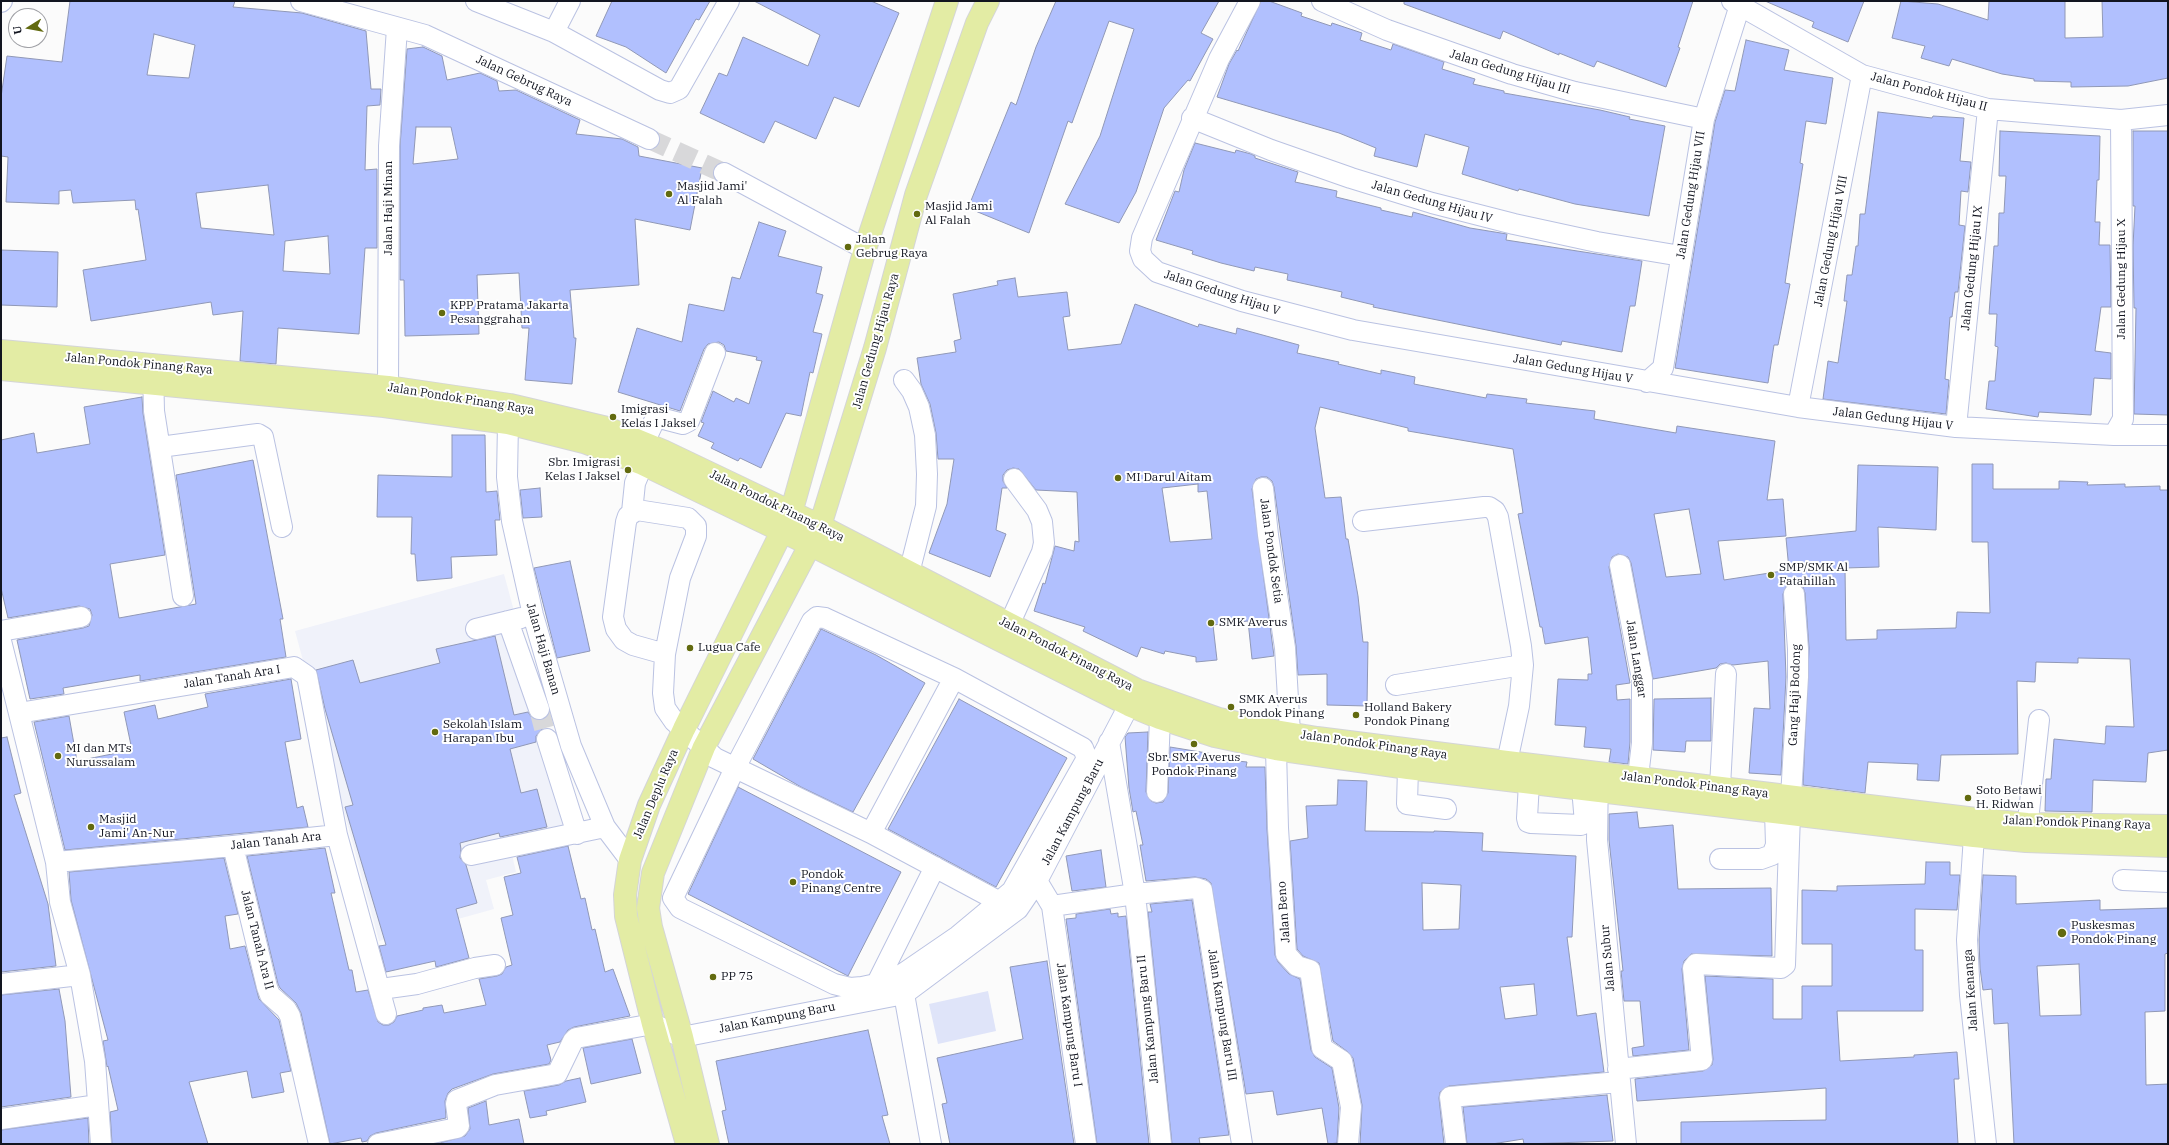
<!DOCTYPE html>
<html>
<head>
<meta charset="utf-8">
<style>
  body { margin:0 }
  #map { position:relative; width:2169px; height:1145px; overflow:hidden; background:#fbfbfb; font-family:"IBM Plex Serif",serif }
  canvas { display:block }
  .frame { position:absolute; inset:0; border:2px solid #121520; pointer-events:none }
  .north { position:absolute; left:8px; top:8px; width:40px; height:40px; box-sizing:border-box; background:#fff; border:1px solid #a0a1a6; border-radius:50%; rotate:259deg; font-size:11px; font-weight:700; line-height:16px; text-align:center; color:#121520 }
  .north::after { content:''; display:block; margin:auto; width:14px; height:18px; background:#626a0f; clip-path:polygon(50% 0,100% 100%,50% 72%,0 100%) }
</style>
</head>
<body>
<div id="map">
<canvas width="2169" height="1145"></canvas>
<div class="frame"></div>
<div class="north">U</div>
</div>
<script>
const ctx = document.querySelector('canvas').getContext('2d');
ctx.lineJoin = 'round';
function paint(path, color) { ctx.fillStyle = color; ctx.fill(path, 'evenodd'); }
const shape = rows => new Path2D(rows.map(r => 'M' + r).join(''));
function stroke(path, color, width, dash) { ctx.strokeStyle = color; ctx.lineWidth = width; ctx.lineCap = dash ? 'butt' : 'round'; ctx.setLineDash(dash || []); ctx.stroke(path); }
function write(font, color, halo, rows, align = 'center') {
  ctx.font = font + ' "IBM Plex Serif",serif'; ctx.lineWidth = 4; ctx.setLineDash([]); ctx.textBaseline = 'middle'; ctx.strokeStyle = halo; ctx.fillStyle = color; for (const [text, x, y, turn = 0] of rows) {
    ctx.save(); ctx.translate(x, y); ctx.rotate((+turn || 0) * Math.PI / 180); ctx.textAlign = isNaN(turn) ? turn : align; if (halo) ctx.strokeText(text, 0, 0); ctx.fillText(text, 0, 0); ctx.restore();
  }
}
paint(shape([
  [504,574,574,833,511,850,516,872,486,880,494,909,379,941,295,631]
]), '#f0f2fa');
paint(shape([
  [988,991,996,1031,938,1044,929,1004]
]), '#dfe4f9');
const building = shape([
  [70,1,235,1,233,7,302,13,366,31,371,89,381,89,380,105,367,106,365,170,377,169,377,248,365,248,359,334,278,328,276,364,240,361,243,311,213,315,211,302,91,321,83,270,146,260,138,209,136,210,135,200,73,203,71,190,59,191,59,204,6,202,8,157,1,156,1,97,7,56,62,62,70,1],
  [154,34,195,45,189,78,147,75,154,34],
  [268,185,274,235,201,228,196,193,268,185],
  [328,236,330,274,283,271,285,241,328,236],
  [612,1,710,1,699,20,696,19,666,73,626,47,596,36,612,1],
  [754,1,871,1,899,13,859,107,834,97,816,139,775,121,764,143,700,113,719,73,727,76,743,37,808,66,820,35,754,1],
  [1056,1,1219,1,1201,33,1213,39,1190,81,1188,80,1164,108,1136,192,1119,223,1065,204,1100,136,1134,29,1109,21,1072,123,1068,121,1029,233,968,208,1011,102,1016,105,1036,47,1056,1],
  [1261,1,1269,1,1302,13,1301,16,1331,26,1332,23,1362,33,1360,40,1391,50,1393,44,1444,62,1442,69,1475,79,1473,84,1504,91,1504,93,1600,110,1630,117,1629,119,1665,126,1649,216,1575,204,1519,189,1518,191,1462,174,1469,147,1425,134,1417,167,1374,156,1376,148,1339,133,1217,97,1229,64,1237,50,1238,51,1261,1],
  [1404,1,1693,1,1678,47,1680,48,1666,87,1597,61,1594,67,1559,53,1559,55,1503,31,1500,39,1404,4,1404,1],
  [1765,1,1864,1,1848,42,1812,27,1814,22,1765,1],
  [1901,1,1938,4,1988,20,1989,1,2065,1,2065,38,2103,37,2102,1,2168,1,2168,78,2128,86,2071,87,2071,82,2034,81,2034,79,2002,74,1952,59,1949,66,1921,58,1925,46,1892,38,1901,1],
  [1746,40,1789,50,1784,70,1833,78,1826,124,1806,121,1800,163,1803,164,1785,283,1790,284,1778,345,1774,345,1768,383,1675,368,1715,122,1725,90,1735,91,1746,40],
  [423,47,442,56,447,80,480,73,497,81,499,91,516,90,580,120,576,134,622,139,638,147,639,156,702,168,690,230,635,219,639,285,570,290,574,338,576,338,572,384,525,380,529,328,522,328,519,273,477,275,479,334,405,336,404,280,400,280,400,146,407,49,423,47],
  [416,127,451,127,458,159,413,164,416,127],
  [1878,112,1932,118,1933,116,1964,118,1960,161,1971,162,1968,192,1961,191,1959,225,1965,226,1958,292,1955,292,1952,317,1950,317,1945,379,1949,380,1946,414,1823,399,1828,361,1838,363,1847,301,1844,301,1847,275,1852,275,1856,246,1858,246,1860,214,1865,214,1878,112],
  [2000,131,2100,136,2099,180,2097,180,2095,222,2100,222,2099,245,2110,245,2111,307,2101,307,2095,351,2111,353,2111,379,2094,378,2091,415,2039,412,2038,417,1986,409,1989,381,1995,381,1998,347,1995,346,1997,314,1989,314,1994,246,1998,246,1999,213,2004,213,2006,176,1999,176,2000,131],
  [2133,131,2168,131,2168,415,2134,414,2136,308,2134,308,2133,246,2135,206,2133,206,2133,131],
  [1195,143,1235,153,1236,150,1251,154,1255,156,1255,158,1298,172,1295,182,1337,191,1336,197,1381,208,1381,210,1412,217,1413,212,1470,228,1507,234,1506,240,1642,261,1635,306,1630,306,1622,352,1562,341,1561,345,1373,307,1374,305,1341,297,1342,292,1287,280,1288,274,1255,267,1254,271,1221,263,1192,254,1193,251,1156,240,1175,191,1179,192,1184,170,1195,143],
  [759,222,786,231,778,256,822,267,816,293,823,295,813,332,822,334,813,373,810,372,801,416,786,413,761,468,740,458,738,461,711,448,714,443,698,436,704,423,701,422,713,391,734,402,736,398,749,404,762,361,756,360,757,357,726,351,724,345,719,342,708,344,704,349,680,411,618,392,637,328,682,342,689,304,724,311,732,277,740,279,759,222],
  [1,250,58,252,57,307,1,305,1,250],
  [1015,278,1018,297,1067,292,1070,316,1063,317,1068,350,1121,344,1135,304,1198,327,1199,324,1236,334,1237,328,1299,345,1297,353,1339,362,1338,364,1381,374,1381,370,1415,377,1414,384,1486,398,1487,394,1527,399,1526,403,1595,411,1594,419,1676,433,1677,426,1775,441,1767,500,1783,499,1786,536,1718,541,1724,580,1789,570,1786,538,1856,531,1858,465,1938,467,1936,530,1878,527,1879,567,1845,568,1846,640,1877,639,1877,630,1956,628,1957,612,1990,613,1988,542,1972,542,1972,464,1993,464,1993,489,2059,489,2059,481,2088,482,2087,485,2125,484,2125,487,2160,486,2160,490,2168,490,2168,750,2148,753,2146,782,2093,780,2092,812,2045,811,2046,779,2051,779,2054,739,2105,744,2106,726,2134,727,2130,659,2078,658,2078,663,2036,662,2035,682,2017,681,2018,754,1941,755,1939,781,1917,780,1918,764,1868,762,1865,793,1803,785,1809,648,1805,593,1803,587,1794,583,1787,585,1783,594,1786,677,1781,775,1749,773,1754,708,1770,709,1768,661,1733,665,1726,663,1720,664,1716,668,1653,679,1631,563,1628,557,1618,554,1612,557,1609,567,1630,683,1616,685,1617,700,1630,699,1630,742,1628,764,1609,762,1611,749,1584,747,1586,727,1555,725,1558,679,1588,680,1588,674,1592,674,1588,637,1545,644,1542,627,1540,627,1518,514,1523,513,1513,449,1408,431,1408,428,1320,407,1315,428,1325,498,1341,497,1346,539,1348,539,1358,596,1363,642,1368,642,1367,706,1327,705,1327,674,1298,675,1296,646,1274,487,1272,481,1267,477,1261,477,1256,479,1252,489,1274,656,1252,659,1248,621,1213,625,1217,660,1196,662,1196,657,1165,651,1164,654,1141,647,1137,657,1083,631,1085,627,1034,611,1043,583,1045,584,1055,546,1074,551,1075,541,1079,542,1077,492,1036,490,1019,469,1013,468,1007,470,1003,475,1003,481,1007,488,1002,488,996,530,1006,534,990,577,929,553,947,504,954,459,938,459,936,433,930,404,921,384,917,358,956,352,954,341,961,339,953,294,998,285,997,281,1015,278],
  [1198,484,1198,492,1207,491,1212,539,1170,542,1162,488,1198,484],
  [1689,509,1701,574,1666,577,1654,514,1689,509],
  [142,397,143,413,165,555,110,564,119,618,196,604,176,475,253,460,283,619,280,619,286,657,140,681,140,675,63,688,64,694,30,699,17,640,83,628,89,626,92,615,90,609,79,606,8,618,1,588,1,440,34,433,37,453,90,444,84,407,142,397],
  [452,435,485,435,486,492,497,491,500,520,495,520,497,555,451,557,452,578,417,581,415,554,411,554,412,517,377,517,378,475,452,477,452,435],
  [540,488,542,517,523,518,520,490,540,488],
  [570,561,590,651,557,658,534,568,570,561],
  [821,629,876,655,925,683,853,812,801,787,753,759,821,629],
  [495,636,514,715,528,712,532,718,540,720,542,729,536,736,536,742,510,749,521,793,537,789,547,827,500,837,499,833,460,843,461,849,460,858,466,865,477,903,456,909,469,958,436,967,435,961,386,972,379,946,386,945,345,807,353,805,325,709,316,670,353,660,360,683,440,663,436,649,495,636],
  [291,679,301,739,285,742,297,808,303,806,308,827,65,850,34,722,69,716,77,761,132,750,124,712,155,705,158,719,208,707,205,694,291,679],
  [1711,698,1711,741,1686,741,1685,752,1653,750,1654,699,1711,698],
  [959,699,1067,758,996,887,888,829,959,699],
  [1148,732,1146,792,1151,801,1156,803,1163,802,1168,793,1170,747,1219,755,1218,759,1247,762,1246,767,1265,767,1267,829,1275,955,1278,962,1289,974,1300,979,1311,1050,1315,1057,1332,1068,1339,1108,1337,1143,1328,1144,1322,1108,1277,1115,1273,1091,1246,1094,1211,883,1206,879,1195,877,1146,881,1140,845,1143,845,1136,811,1133,812,1129,788,1125,737,1128,733,1148,732],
  [7,737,21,793,14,795,48,904,56,966,1,972,1,738,7,737],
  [1338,780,1367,781,1365,831,1434,832,1434,831,1483,833,1482,851,1576,856,1572,937,1567,937,1577,1016,1596,1013,1604,1072,1449,1086,1440,1092,1439,1098,1444,1144,1360,1144,1362,1105,1353,1058,1348,1052,1333,1041,1319,963,1303,956,1297,949,1290,841,1308,838,1306,806,1337,805,1338,780],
  [1422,883,1461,885,1459,929,1423,930,1422,883],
  [1534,984,1537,1015,1505,1019,1500,987,1534,984],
  [738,787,901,872,848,976,688,894,738,787],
  [1637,812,1639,828,1673,825,1678,889,1771,888,1772,956,1691,954,1684,961,1682,969,1689,1050,1633,1056,1632,1048,1644,1046,1640,1001,1624,1001,1621,971,1623,971,1609,840,1609,814,1637,812],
  [568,846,581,899,585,898,592,930,595,929,605,972,613,969,630,1016,574,1027,568,1030,560,1042,547,1045,551,1060,549,1064,493,1074,452,1089,448,1093,445,1101,446,1118,376,1133,370,1136,367,1141,362,1142,361,1138,330,1144,301,1013,296,1003,280,988,278,984,247,856,325,848,335,893,331,893,349,970,352,970,356,992,368,990,378,1022,383,1025,389,1025,394,1022,397,1016,423,1010,423,1008,442,1005,444,1013,486,1005,479,979,497,976,502,974,506,967,512,965,501,918,513,915,504,877,521,873,517,857,568,846],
  [1101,850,1106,887,1072,891,1066,856,1101,850],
  [224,858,238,914,225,916,230,949,245,946,259,999,279,1020,291,1071,280,1073,284,1092,252,1098,247,1071,189,1082,208,1144,112,1144,110,1112,118,1110,108,1066,107,1067,103,1041,108,1040,71,900,69,872,224,858],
  [1926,862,1950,862,1950,875,1960,875,1957,910,1915,909,1915,950,1923,950,1923,1011,1837,1011,1840,1061,1914,1057,1914,1055,1957,1052,1959,1079,1954,1079,1958,1144,1681,1144,1681,1122,1826,1120,1826,1088,1637,1101,1635,1079,1703,1071,1712,1065,1713,1059,1705,976,1773,979,1773,1019,1802,1019,1802,986,1832,986,1832,944,1802,944,1802,890,1837,891,1837,886,1925,884,1926,862],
  [1983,875,2016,876,2016,904,2100,900,2100,910,2168,908,2168,953,2165,954,2165,1011,2145,1012,2146,1085,2168,1084,2168,1144,2014,1144,2008,1023,1994,1024,1992,989,1983,990,1980,968,1979,940,1983,875],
  [2079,964,2081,1015,2040,1016,2037,966,2079,964],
  [1192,900,1229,1135,1199,1138,1200,1144,1172,1144,1148,912,1152,912,1150,904,1192,900],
  [1110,909,1111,914,1118,913,1118,917,1126,916,1149,1144,1097,1144,1066,919,1076,918,1076,914,1110,909],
  [1047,961,1074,1144,950,1144,942,1104,947,1103,937,1058,1023,1039,1010,967,1047,961],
  [59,989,65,1021,71,1097,1,1107,1,995,59,989],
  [868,1030,888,1115,882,1116,890,1144,729,1144,722,1111,726,1110,716,1061,868,1030],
  [632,1039,641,1073,591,1084,583,1048,632,1039],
  [580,1078,586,1102,546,1111,547,1115,530,1118,524,1091,559,1085,566,1081,580,1078],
  [1607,1095,1613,1141,1524,1144,1523,1139,1492,1144,1467,1144,1463,1107,1607,1095],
  [486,1101,489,1125,519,1119,524,1144,436,1144,465,1136,470,1129,468,1108,486,1101],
  [88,1118,89,1144,1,1144,1,1130,88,1118]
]);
paint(building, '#b1c0fe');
stroke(building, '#9098b6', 1);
stroke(shape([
  [649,139,724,173],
  [539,709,547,739]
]), '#d8d8da', 20, [20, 10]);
const minor = shape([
  [301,1,425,35,649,139],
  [476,1,554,32,660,90,670,93,679,89,729,1],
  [1250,1,1219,59,1142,238,1140,251,1143,259,1157,272,1242,301,1353,330,1798,407,1956,427,2114,435,2168,435],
  [1322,1,1387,30,1512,74,1575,92,1704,119],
  [1732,1,1862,75,1988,109,2121,120,2168,115],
  [1,2,2,1],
  [554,32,570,1],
  [1192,118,1271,150,1351,178,1432,203,1514,224,1597,242,1681,256],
  [724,173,865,249],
  [153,368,154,411,183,596],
  [904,380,912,391,919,407,925,435,927,474,926,506,909,573],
  [1647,382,1663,368,1704,119,1740,5],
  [388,387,389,146,397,28],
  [1798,407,1862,75],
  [508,423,507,477,512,521,533,615,571,746,605,827,630,860],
  [1956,427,1988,109],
  [2114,435,2123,419,2121,120],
  [644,443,656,417,683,424,689,421,715,353],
  [160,447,250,435,258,434,263,437,282,527],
  [1263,488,1268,535,1285,648,1290,733],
  [632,512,635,483,643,464],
  [1363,521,1484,507,1489,507,1495,511,1498,517,1521,646,1523,665,1519,706,1507,762],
  [1620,565,1642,679,1642,743,1638,777],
  [817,617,825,618,954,678,1083,748,1086,756,1086,760,1012,891,958,936,904,973,890,981,862,987,850,988,834,984,680,908,673,898,735,768,812,621,817,617],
  [508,621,539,709],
  [1009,625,1042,552,1044,543,1042,522,1037,510,1014,479],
  [476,629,521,618],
  [1,631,81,617],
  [1,641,56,862,60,902,80,975,95,1061,101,1144],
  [665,654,633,645,624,640,616,629,613,617,626,522,628,516,637,510,688,518,696,526,696,536,680,578,665,654,663,693,665,708,674,721,715,758,871,833,1000,902],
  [1396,685,1523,665],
  [19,713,294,667,307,676,337,835],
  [547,739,577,834],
  [1109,742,1135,894,1161,1144],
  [1276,749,1278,828,1286,954,1297,966,1310,970,1322,1048,1342,1061,1351,1107,1348,1144],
  [1408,768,1407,804,1446,809],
  [1598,774,1597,840,1626,1144],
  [1529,783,1527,818,1528,822,1531,823,1581,825,1585,823,1582,788],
  [1720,787,1726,674],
  [1157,792,1160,718],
  [1791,797,1798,677,1798,649,1794,594],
  [871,833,954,678],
  [1974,836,1967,940,1970,995,1986,1144],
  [2026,839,2039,720],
  [233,846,267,987,270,995,286,1009,290,1016,319,1144],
  [471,855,605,827],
  [1720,859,1761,859,1772,855,1776,845,1775,812],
  [56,862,233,846,337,835,386,1014],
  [2123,880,2168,882],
  [1037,881,1052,906,1135,894,1196,888,1202,890,1242,1144],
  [1052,906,1086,1144],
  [904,980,904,994,931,1144],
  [1,984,80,975],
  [876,985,935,867],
  [381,989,417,984,475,968,495,965],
  [1618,1069,1702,1060,1693,968,1696,964,1781,968,1785,965,1790,814],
  [1,1119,98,1105],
  [378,1144,457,1128,459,1126,456,1104,457,1100,495,1085,557,1074,573,1041,576,1038,653,1024,682,1037,904,994,1018,909,1037,881,1137,690],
  [1456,1144,1450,1097,1619,1082]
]);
const major = shape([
  [1,351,388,387,510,405,607,428,663,451,820,526,1137,690,1219,719,1269,730,1317,738,1507,762,1976,819,2027,824,2168,826],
  [1,369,384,406,508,423,584,442,643,464,809,544,1129,705,1160,718,1215,736,1276,749,1408,768,1974,836,2026,841,2168,846],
  [687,1144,653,1024,626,916,625,895,630,860,649,805,684,729,791,513,865,249,947,1],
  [708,1144,682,1037,651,927,648,908,653,873,704,747,820,526,875,348,916,195,977,23,988,1]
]);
stroke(minor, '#bac2e2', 22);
stroke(major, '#d4d5d7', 24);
stroke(minor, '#fff', 20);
stroke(major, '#e3eca4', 22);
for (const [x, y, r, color] of [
  [669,194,4,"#626a0f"],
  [917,214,4,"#626a0f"],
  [848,247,4,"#626a0f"],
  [442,313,4,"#626a0f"],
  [613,417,4,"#626a0f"],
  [628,470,4,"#626a0f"],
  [1118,478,4,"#626a0f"],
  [1771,575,4,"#626a0f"],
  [1211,623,4,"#626a0f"],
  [690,648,4,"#626a0f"],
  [1231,707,4,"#626a0f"],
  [1356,715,4,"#626a0f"],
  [435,732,4,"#626a0f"],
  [1194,744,4,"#626a0f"],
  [58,756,4,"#626a0f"],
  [1968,798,4,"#626a0f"],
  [91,827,4,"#626a0f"],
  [793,882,4,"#626a0f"],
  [2062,933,5,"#626a0f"],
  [713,977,4,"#626a0f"]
]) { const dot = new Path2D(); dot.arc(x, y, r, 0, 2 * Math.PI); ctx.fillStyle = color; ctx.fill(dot); stroke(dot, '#fff', 1.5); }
write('12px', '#121520', '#fff', [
  ["Jalan Gedung Hijau III",1510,72,17],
  ["Jalan Gebrug Raya",524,81,25],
  ["Jalan Pondok Hijau II",1929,92,15],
  ["Jalan Gedung Hijau VII",1691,195,-81],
  ["Jalan Gedung Hijau IV",1432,202,16],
  ["Jalan Haji Minan",389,208,-90],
  ["Jalan Gedung Hijau VIII",1831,241,-79],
  ["Jalan Gedung Hijau IX",1972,268,-84],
  ["Jalan Gedung Hijau X",2122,279,-90],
  ["Jalan Gedung Hijau V",1222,293,18],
  ["Jalan Gedung Hijau Raya",876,341,-74],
  ["Jalan Pondok Pinang Raya",139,364,5],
  ["Jalan Gedung Hijau V",1573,369,10],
  ["Jalan Pondok Pinang Raya",461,399,9],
  ["Jalan Gedung Hijau V",1893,419,7],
  ["Jalan Pondok Pinang Raya",777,506,26],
  ["Jalan Pondok Setia",1271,551,82],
  ["Jalan Haji Banan",543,649,74],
  ["Jalan Pondok Pinang Raya",1066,654,27],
  ["Jalan Langgar",1636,659,81],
  ["Jalan Tanah Ara I",232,677,-9],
  ["Gang Haji Bodong",1795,695,-88],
  ["Jalan Pondok Pinang Raya",1374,745,8],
  ["Jalan Pondok Pinang Raya",1695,785,7],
  ["Jalan Deplu Raya",656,794,-67],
  ["Jalan Kampung Baru",1073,812,-62],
  ["Jalan Pondok Pinang Raya",2077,823,2],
  ["Jalan Tanah Ara",276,841,-6],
  ["Jalan Beno",1284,912,-94],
  ["Jalan Tanah Ara II",257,940,76],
  ["Jalan Subur",1608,958,-95],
  ["Jalan Kenanga",1971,990,-94],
  ["Jalan Kampung Baru III",1222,1015,81],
  ["Jalan Kampung Baru",777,1018,-11],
  ["Jalan Kampung Baru II",1148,1019,-96],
  ["Jalan Kampung Baru I",1069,1025,82]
]);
write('12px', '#121520', '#fff', [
  ["Masjid Jami'",677,187],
  ["Al Falah",677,201],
  ["Masjid Jami",925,207],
  ["Al Falah",925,221],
  ["Jalan",856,240],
  ["Gebrug Raya",856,254],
  ["KPP Pratama Jakarta",450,306],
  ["Pesanggrahan",450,320],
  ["Imigrasi",621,410],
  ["Kelas I Jaksel",621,424],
  ["Sbr. Imigrasi",620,463,"right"],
  ["Kelas I Jaksel",620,477,"right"],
  ["MI Darul Aitam",1126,478],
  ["SMP/SMK Al",1779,568],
  ["Fatahillah",1779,582],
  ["SMK Averus",1219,623],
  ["Lugua Cafe",698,648],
  ["SMK Averus",1239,700],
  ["Pondok Pinang",1239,714],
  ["Holland Bakery",1364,708],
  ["Pondok Pinang",1364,722],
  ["Sekolah Islam",443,725],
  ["Harapan Ibu",443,739],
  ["MI dan MTs",66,749],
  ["Nurussalam",66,763],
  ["Sbr. SMK Averus",1194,758,"center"],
  ["Pondok Pinang",1194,772,"center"],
  ["Soto Betawi",1976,791],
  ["H. Ridwan",1976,805],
  ["Masjid",99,820],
  ["Jami' An-Nur",99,834],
  ["Pondok",801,875],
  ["Pinang Centre",801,889],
  ["Puskesmas",2071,926],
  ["Pondok Pinang",2071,940],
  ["PP 75",721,977]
], 'left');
</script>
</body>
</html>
